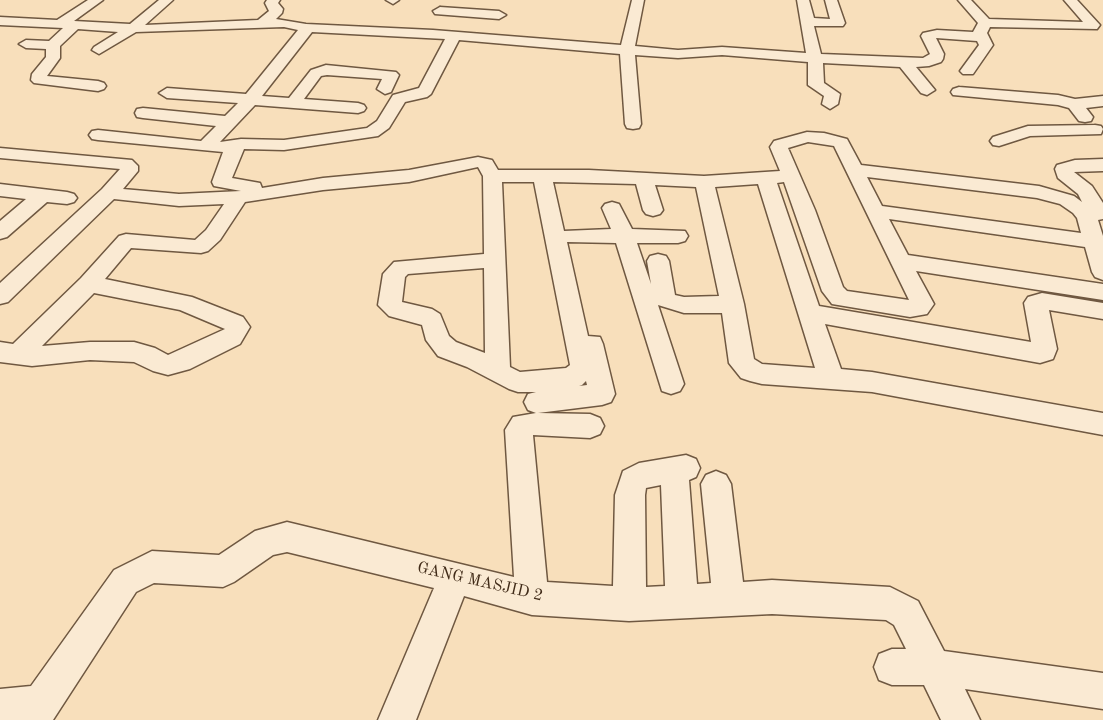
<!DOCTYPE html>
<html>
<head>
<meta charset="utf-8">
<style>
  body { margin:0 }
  canvas { display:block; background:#f8dfbb }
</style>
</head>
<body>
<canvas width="1103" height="720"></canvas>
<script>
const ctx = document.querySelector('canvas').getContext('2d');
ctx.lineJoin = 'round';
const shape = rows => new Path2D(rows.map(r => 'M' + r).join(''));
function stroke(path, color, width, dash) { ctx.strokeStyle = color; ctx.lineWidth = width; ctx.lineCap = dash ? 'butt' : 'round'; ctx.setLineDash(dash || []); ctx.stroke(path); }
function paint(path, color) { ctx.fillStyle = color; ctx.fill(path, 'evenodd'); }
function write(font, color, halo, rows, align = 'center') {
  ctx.font = font + ' "Old Standard TT",serif'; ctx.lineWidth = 5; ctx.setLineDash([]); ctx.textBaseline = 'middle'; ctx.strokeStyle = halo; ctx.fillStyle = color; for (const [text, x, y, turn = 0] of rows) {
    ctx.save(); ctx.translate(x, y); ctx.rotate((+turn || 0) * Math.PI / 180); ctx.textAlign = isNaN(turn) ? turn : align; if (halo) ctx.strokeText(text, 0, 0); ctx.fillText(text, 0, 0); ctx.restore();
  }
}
const minor = shape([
  [88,0,103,0,74,21,130,24,159,0,173,0,145,25,258,20,269,11,265,3,267,0,280,0,278,3,283,9,282,13,276,19,306,24,433,30,621,45,632,0,644,0,635,46,678,50,722,47,806,53,797,0,809,0,814,18,830,19,825,0,837,0,845,23,843,26,814,26,821,54,923,58,930,54,921,36,923,33,937,30,973,32,978,23,958,0,971,0,989,19,1083,22,1064,0,1077,0,1100,25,1097,29,990,27,987,33,993,45,973,74,963,74,960,71,979,45,977,41,936,38,944,54,943,59,941,62,929,66,916,67,935,90,927,95,921,93,900,67,823,63,824,83,840,94,838,104,830,109,822,104,824,96,808,85,808,62,722,55,678,58,635,55,641,124,639,128,633,129,627,128,625,124,620,54,459,40,431,94,427,97,405,102,389,128,378,136,284,150,244,149,232,178,260,183,262,188,323,178,409,170,478,157,492,160,498,170,589,170,704,176,780,171,770,147,774,141,807,132,824,133,847,139,861,165,1039,186,1074,196,1082,202,1078,194,1058,178,1055,169,1057,165,1075,160,1103,159,1103,171,1074,172,1092,186,1103,203,1103,219,1098,220,1103,236,1103,280,1095,277,1092,272,1085,247,889,219,908,255,1103,284,1103,300,916,271,934,304,927,314,910,317,832,304,822,291,784,182,777,183,819,306,1031,342,1024,303,1028,297,1042,293,1103,303,1103,319,1049,310,1057,349,1053,359,1040,363,825,324,841,369,872,372,1103,413,1103,435,872,392,762,384,750,381,741,378,729,363,722,313,684,313,658,305,684,384,680,391,671,394,662,391,616,243,567,242,588,336,600,337,603,344,615,394,611,402,602,405,538,413,590,414,600,418,604,426,600,434,590,438,533,435,547,582,613,586,615,495,623,471,639,463,686,455,696,459,700,468,696,477,689,480,697,584,711,583,701,484,706,475,716,471,726,475,731,484,743,582,772,580,890,587,918,601,944,651,1103,673,1103,709,965,689,980,720,941,720,924,685,892,685,879,680,874,667,879,654,892,649,906,649,894,625,886,620,772,614,629,621,532,615,464,596,416,720,378,720,434,588,287,552,273,555,234,582,223,587,154,583,136,592,53,720,0,720,0,689,31,686,114,570,152,551,219,555,255,531,287,522,514,577,505,430,513,417,536,413,528,410,524,402,528,394,536,392,518,392,509,389,467,367,438,356,426,340,422,325,389,316,378,305,383,274,394,262,484,254,483,176,478,167,409,182,323,190,245,202,220,240,208,251,201,253,131,248,105,279,192,297,243,317,250,327,240,344,190,369,168,375,153,371,134,362,90,360,32,366,0,362,0,342,13,344,81,278,119,236,126,234,195,240,206,230,224,204,179,206,114,199,8,302,0,304,0,283,102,189,120,169,0,158,0,148,132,160,138,166,138,171,123,189,179,194,241,191,214,186,212,182,223,152,98,140,92,139,89,135,92,131,98,130,201,141,216,126,143,118,137,117,135,113,137,109,143,108,225,116,238,103,167,98,159,93,167,88,246,94,298,30,284,27,136,32,99,54,92,50,94,47,118,32,78,29,60,46,60,58,47,76,98,81,104,83,106,86,104,89,98,91,34,83,31,80,32,74,46,57,46,49,26,48,19,44,26,40,49,41,63,28,0,25,0,17,57,20,88,0],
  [312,32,445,39,419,88,393,95,377,121,367,128,284,140,241,139,220,142,255,105,358,113,364,111,366,108,364,105,358,103,304,99,321,76,327,75,382,79,377,89,385,94,391,92,399,75,396,72,326,65,311,70,289,98,262,96,312,32],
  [808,142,834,146,909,300,847,291,843,287,815,210,788,148,808,142],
  [867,177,1037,198,1060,204,1073,213,1077,218,1081,233,882,206,867,177],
  [502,182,534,182,570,365,566,368,520,372,510,367,502,182],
  [553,182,636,184,643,210,646,214,653,216,660,214,663,210,655,185,696,187,719,296,684,297,675,295,669,261,666,256,658,254,650,256,647,261,651,284,637,243,678,243,685,241,688,236,685,231,632,229,619,204,612,202,605,204,602,208,611,229,564,231,553,182],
  [758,184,815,368,762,364,754,359,744,304,715,187,758,184],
  [484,268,485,353,456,342,449,336,440,314,432,309,402,302,405,277,408,274,484,268],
  [94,293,180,310,225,329,168,355,155,348,134,342,90,342,42,346,94,293],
  [586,381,587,385,579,386,582,385,586,381],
  [661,485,665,586,646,587,645,495,646,488,661,485],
  [386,0,399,0,393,4,386,0],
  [440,7,499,11,506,15,499,19,435,14,433,11,440,7],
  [959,87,1058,95,1075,99,1103,96,1103,106,1086,108,1093,117,1091,121,1085,122,1079,121,1069,108,1058,105,953,95,951,92,953,89,959,87],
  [1095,125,1101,126,1103,129,1101,134,1030,136,999,146,993,145,990,141,993,137,1028,126,1095,125],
  [0,184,67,192,74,194,77,198,74,202,67,204,47,202,7,237,0,239,0,221,26,199,0,196,0,184]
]);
stroke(minor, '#6f5841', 3);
paint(minor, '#faead3');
write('16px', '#412b18', '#faead3', [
  ["GANG MASJID 2",480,582,13]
]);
</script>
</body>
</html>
